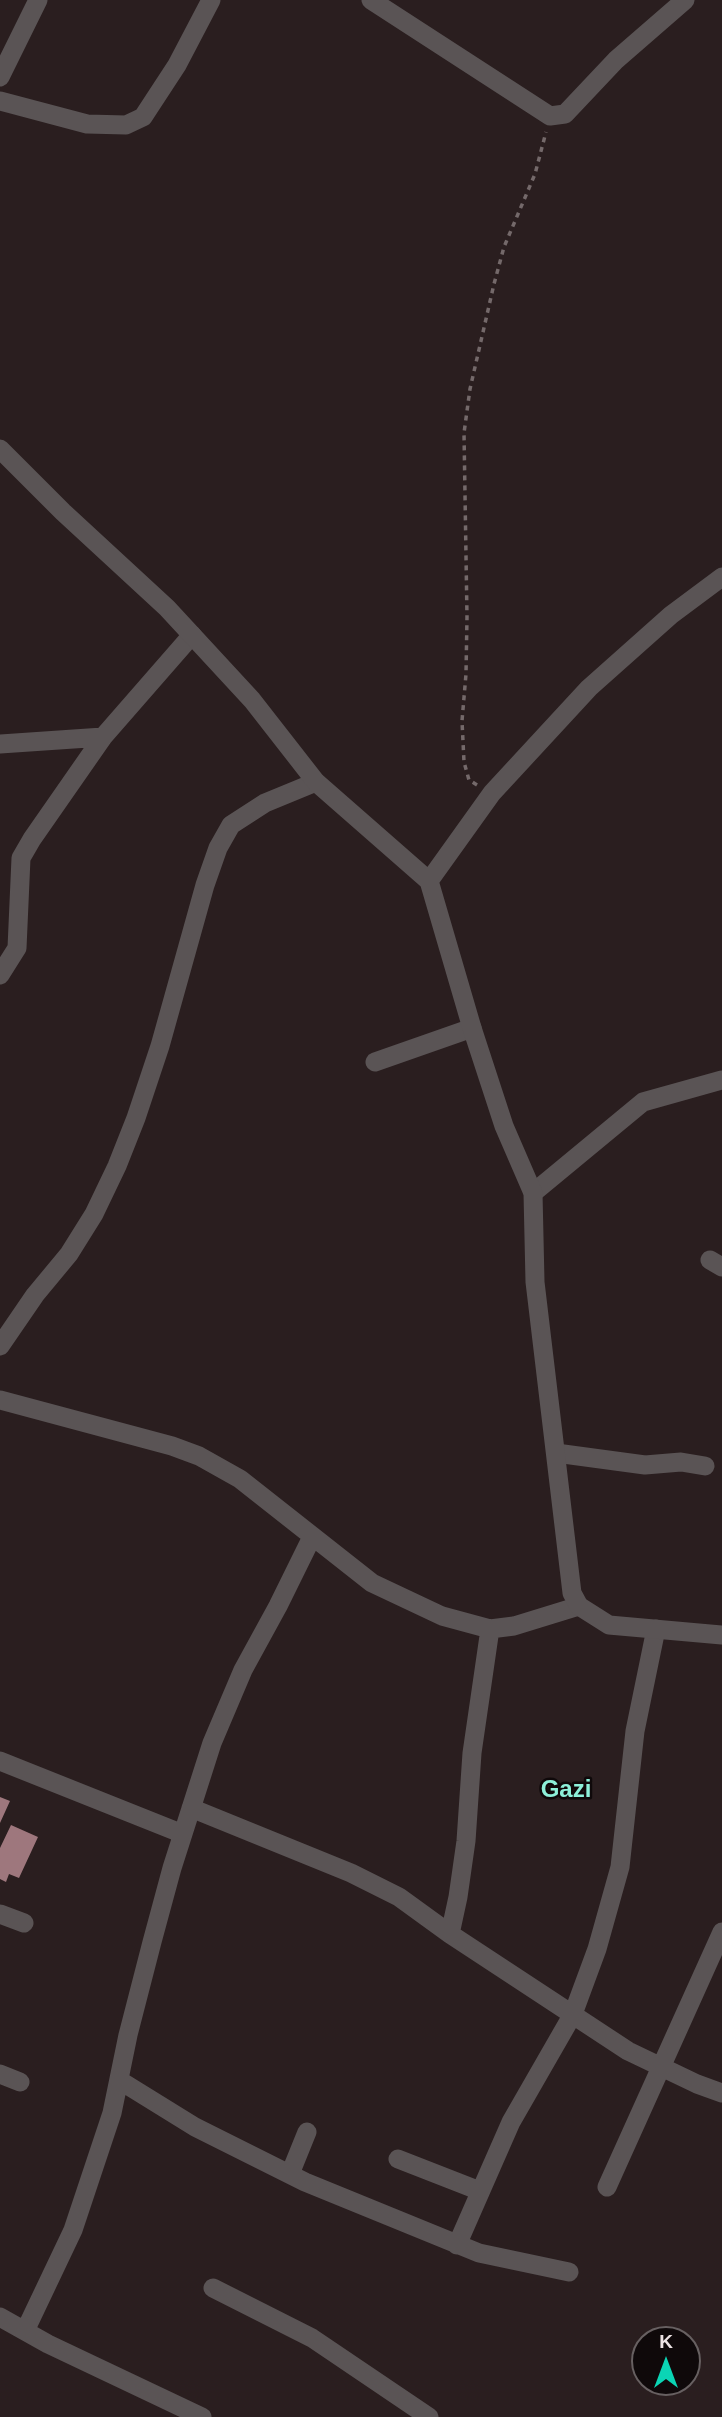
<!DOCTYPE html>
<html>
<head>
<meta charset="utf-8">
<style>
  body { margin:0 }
  #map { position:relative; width:722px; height:2417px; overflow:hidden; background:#2a1e1f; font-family:Arial,sans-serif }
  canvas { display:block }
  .north { position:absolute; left:631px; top:2326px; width:70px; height:70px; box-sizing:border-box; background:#0f090a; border:2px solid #676061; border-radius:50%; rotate:0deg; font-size:19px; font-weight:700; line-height:28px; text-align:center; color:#ece3e4 }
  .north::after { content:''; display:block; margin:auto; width:24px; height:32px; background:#0bd5b5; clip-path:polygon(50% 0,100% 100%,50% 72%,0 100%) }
</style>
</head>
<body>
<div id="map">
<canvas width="722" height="2417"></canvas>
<div class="north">K</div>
</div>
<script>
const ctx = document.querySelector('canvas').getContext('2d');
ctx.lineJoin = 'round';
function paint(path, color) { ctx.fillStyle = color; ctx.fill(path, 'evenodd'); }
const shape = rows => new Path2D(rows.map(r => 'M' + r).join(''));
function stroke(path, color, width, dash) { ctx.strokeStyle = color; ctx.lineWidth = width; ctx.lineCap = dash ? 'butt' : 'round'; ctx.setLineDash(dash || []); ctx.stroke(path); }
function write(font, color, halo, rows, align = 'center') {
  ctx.font = font + ' Arial,sans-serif'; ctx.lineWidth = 5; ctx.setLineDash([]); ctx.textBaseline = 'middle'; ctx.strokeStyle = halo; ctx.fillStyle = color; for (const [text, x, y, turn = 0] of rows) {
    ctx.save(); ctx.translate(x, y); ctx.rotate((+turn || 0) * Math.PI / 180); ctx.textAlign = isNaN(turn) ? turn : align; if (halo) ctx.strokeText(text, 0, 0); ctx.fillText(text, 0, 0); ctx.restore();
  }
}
paint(shape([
  [0,1797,10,1801,0,1823],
  [11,1825,38,1837,19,1878,9,1874,6,1882,0,1879,0,1848]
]), '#9e777d');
stroke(shape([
  [477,785,469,780,464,762,462,721,466,674,467,617,464,433,470,389,494,284,504,247,535,174,546,132]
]), '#74696a', 3.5, [5, 5]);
stroke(shape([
  [371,0,550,116,565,114,616,60,685,0],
  [0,77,38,0],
  [0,101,87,124,126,125,143,117,177,65,211,0],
  [0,744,103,737],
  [0,975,17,948,21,858,32,839,103,737,192,635],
  [375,1062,472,1028],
  [533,1193,643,1102,722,1080],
  [710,1260,722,1267],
  [0,1346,35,1295,69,1254,94,1214,117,1166,136,1118,160,1046,205,885,218,848,231,825,265,803,316,782],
  [0,1400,172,1446,199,1456,240,1479,372,1583,442,1616,490,1629,514,1626,579,1606],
  [556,1453,645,1465,681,1462,705,1466],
  [0,1761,183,1834],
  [191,1808,351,1873,399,1897,450,1934,628,2051,697,2084,722,2093],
  [0,1914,24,1923],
  [450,1934,458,1897,466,1841,472,1753,490,1629],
  [0,2074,20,2082],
  [119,2080,195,2127,305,2182,479,2253,569,2272],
  [398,2159,480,2191],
  [290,2174,307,2132],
  [607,2187,722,1932],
  [457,2245,511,2122,573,2014,597,1949,620,1867,635,1731,656,1629],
  [213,2288,312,2338,429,2417],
  [0,2317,48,2344,202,2417],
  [25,2331,73,2230,112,2113,128,2035,152,1942,172,1868,212,1743,243,1670,278,1606,312,1537]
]), '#5a5455', 19);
stroke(shape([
  [0,449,63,512,167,608,252,700,316,782,429,881,472,1028,504,1126,533,1193,535,1282,572,1593,579,1606,609,1625,722,1635],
  [429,881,492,793,589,688,671,615,722,577]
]), '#5a5455', 19);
write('bold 24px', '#8df0d9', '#0f090a', [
  ["Gazi",566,1790]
]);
</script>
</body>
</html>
